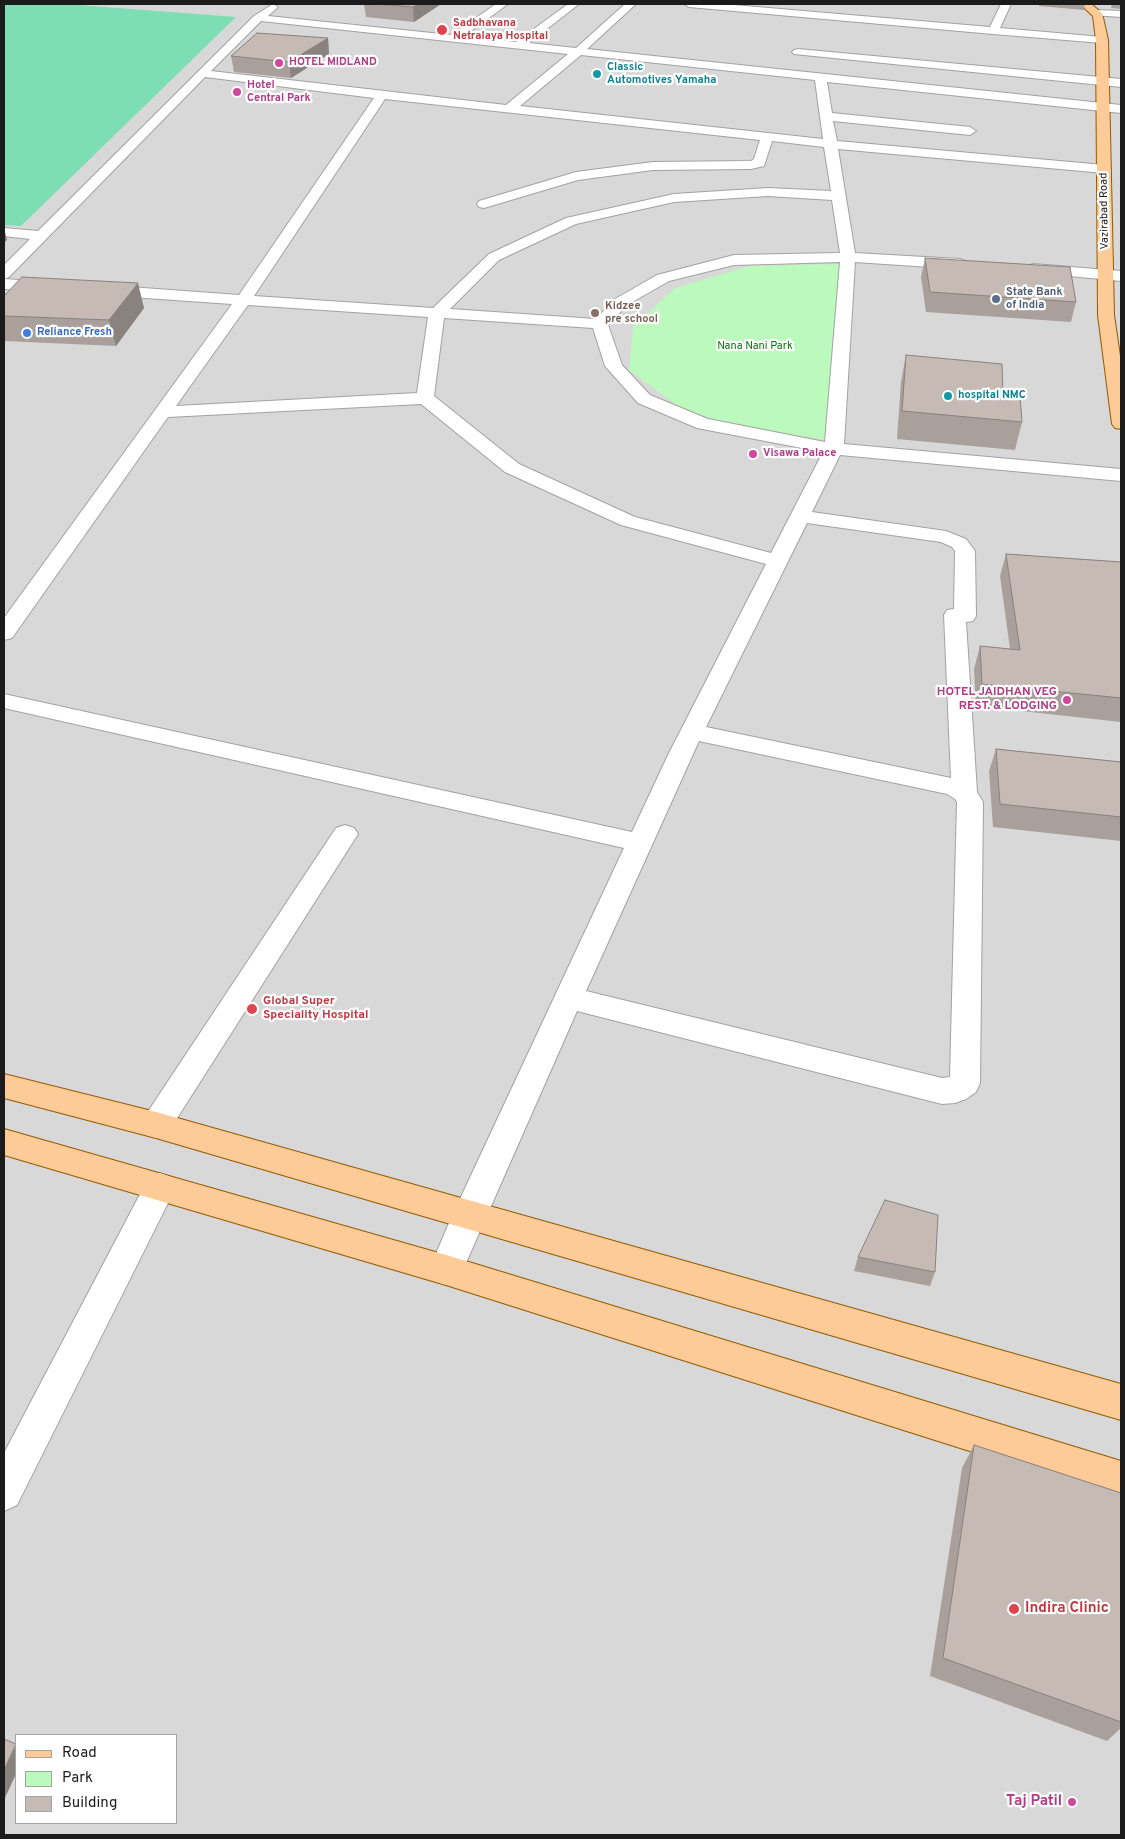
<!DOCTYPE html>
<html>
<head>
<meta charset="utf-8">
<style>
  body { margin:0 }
  #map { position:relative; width:1125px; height:1839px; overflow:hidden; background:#ede8e1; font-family:Overpass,sans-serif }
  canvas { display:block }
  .frame { position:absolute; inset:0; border:5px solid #1b1b1b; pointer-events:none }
  .legend { position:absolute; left:15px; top:1734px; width:162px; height:90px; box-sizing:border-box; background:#fff; border:1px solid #a4a4a4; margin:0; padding:6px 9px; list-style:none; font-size:15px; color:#1b1b1b }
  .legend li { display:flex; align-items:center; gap:10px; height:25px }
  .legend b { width:25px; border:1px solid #a4a4a4 }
</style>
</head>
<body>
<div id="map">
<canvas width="1125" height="1839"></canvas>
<div class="frame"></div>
<ul class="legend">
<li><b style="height:6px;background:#fccb97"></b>Road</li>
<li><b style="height:14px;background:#bbf9bd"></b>Park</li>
<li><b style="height:14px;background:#c5bab4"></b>Building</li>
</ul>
</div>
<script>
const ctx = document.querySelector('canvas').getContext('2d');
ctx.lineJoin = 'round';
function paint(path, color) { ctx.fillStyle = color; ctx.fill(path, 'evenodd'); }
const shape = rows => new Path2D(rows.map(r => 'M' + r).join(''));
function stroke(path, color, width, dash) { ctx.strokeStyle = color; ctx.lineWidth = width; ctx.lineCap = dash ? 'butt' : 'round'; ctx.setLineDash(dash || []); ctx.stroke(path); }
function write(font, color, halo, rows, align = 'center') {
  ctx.font = font + ' Overpass,sans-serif'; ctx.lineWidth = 4.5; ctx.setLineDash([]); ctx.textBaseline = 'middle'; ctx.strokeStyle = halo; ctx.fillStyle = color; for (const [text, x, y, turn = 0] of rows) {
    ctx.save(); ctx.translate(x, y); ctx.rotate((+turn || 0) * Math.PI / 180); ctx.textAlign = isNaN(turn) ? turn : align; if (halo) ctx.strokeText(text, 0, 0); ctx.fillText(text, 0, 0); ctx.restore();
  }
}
paint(shape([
  [4,4,1121,4,1121,1835,4,1835],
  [16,1735,176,1735,176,1823,16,1823]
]), '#d9d8d8');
paint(shape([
  [840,264,827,440,760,430,686,412,629,370,633,327,675,288,749,266]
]), '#bbf9bd');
paint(shape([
  [4,4,65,4,236,17,21,226,4,225]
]), '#7ddeb4');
const minor = shape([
  [273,4,278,7,268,16,451,35,496,4,508,4,464,36,516,42,568,4,579,4,529,43,576,48,625,4,636,4,587,49,1121,105,1121,113,827,82,832,113,970,127,976,131,970,135,833,121,837,141,1104,165,1111,169,1104,173,838,149,855,253,960,259,965,261,968,264,965,267,960,269,855,262,844,444,1121,469,1121,481,840,455,812,512,946,531,966,539,975,551,976,616,973,621,966,622,977,792,983,802,980,1083,976,1092,966,1099,955,1103,942,1104,577,1011,458,1281,446,1285,434,1281,429,1270,452,1216,624,848,4,708,4,694,632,832,668,755,766,564,621,525,505,472,421,404,168,417,12,638,4,640,4,618,232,304,102,295,96,293,94,290,96,287,102,285,239,295,374,98,205,77,9,277,4,279,4,265,30,239,4,236,4,228,38,231,254,16,273,4],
  [261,21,568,54,506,105,211,71,261,21],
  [581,55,815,80,823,139,520,106,581,55],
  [385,99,760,140,754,159,751,161,653,162,576,172,479,201,477,204,479,207,484,208,578,180,653,170,751,169,764,166,772,141,824,147,831,191,768,188,674,194,566,218,489,254,433,308,254,296,385,99],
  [768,196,832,200,840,253,734,255,657,275,615,299,596,319,450,309,499,260,576,224,674,202,768,196],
  [840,262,825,442,708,419,650,395,622,365,608,325,627,305,669,281,734,265,840,262],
  [248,305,428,317,417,393,176,406,248,305],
  [444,318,593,328,605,366,638,403,697,428,823,452,771,553,635,517,519,464,434,396,444,318],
  [807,523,941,542,952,547,955,551,954,609,947,610,944,615,951,778,706,727,807,523],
  [699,741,947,794,955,799,957,802,950,1077,942,1078,586,991,699,741],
  [684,4,722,4,990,27,1001,4,1011,4,1000,28,1102,37,1108,40,1102,43,993,34,689,7,684,4],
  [1096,10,1121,11,1121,17,1092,15,1091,13,1092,11,1096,10],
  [798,49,1121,79,1121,87,794,54,792,52,794,50,798,49],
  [1033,264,1121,271,1121,281,1028,272,1025,269,1028,266,1033,264],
  [4,279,52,282,58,284,60,287,58,290,52,292,4,289,4,279],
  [345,825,354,828,358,834,167,1134,156,1138,145,1134,140,1125,145,1116,336,828,345,825],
  [160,1173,171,1177,176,1187,17,1505,4,1511,4,1453,149,1177,160,1173]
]);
const major = shape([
  [1080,4,1091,4,1102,13,1108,40,1114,315,1121,363,1121,429,1115,428,1112,424,1098,315,1096,40,1093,16,1080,4],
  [4,1074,156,1112,1121,1384,1121,1420,156,1138,4,1098,4,1074],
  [4,1129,446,1255,1121,1461,1121,1499,446,1285,4,1155,4,1129]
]);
stroke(minor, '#a2a2a2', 2);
stroke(major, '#935b00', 2);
paint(minor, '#fff');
paint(major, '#fccb97');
paint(shape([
  [364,4,441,4,414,22,366,17],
  [1039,4,1085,4,1084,10,1039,6],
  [1112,4,1121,4,1121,9,1111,8],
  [328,38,329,54,291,78,234,72,231,56],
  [925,258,1076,302,1071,322,926,312,921,277],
  [4,296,144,308,116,346,4,341],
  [906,355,1003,393,1022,422,1015,450,897,439,901,382],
  [1006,554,1121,562,1121,722,976,706,974,669,980,646,1010,649,1000,576],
  [996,749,1121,762,1121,841,993,827,989,771],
  [858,1257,935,1272,930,1286,854,1271],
  [974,1445,1121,1493,1121,1728,1107,1741,930,1676,962,1468]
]), '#a9a09b');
paint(shape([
  [418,4,441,4,414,22,413,7],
  [328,38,329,54,291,78,289,62],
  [4,228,7,240,4,243],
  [138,283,144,308,116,346,109,320],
  [16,1745,16,1774,4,1800,4,1770]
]), '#8a827e');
const building = shape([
  [377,4,418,4,413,7,377,4],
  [257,33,328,38,289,62,231,56,257,33],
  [925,258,1070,267,1076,302,930,292,925,258],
  [22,277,138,283,109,320,4,316,4,296,22,277],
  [906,355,1002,364,1003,393,1020,395,1022,422,902,411,906,355],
  [1006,554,1121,562,1121,698,982,684,980,646,1020,650,1006,554],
  [996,749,1121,762,1121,817,1000,804,996,749],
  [885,1200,938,1215,935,1272,858,1257,885,1200],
  [974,1445,1121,1493,1121,1722,943,1658,974,1445],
  [4,1739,16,1744,4,1770,4,1739]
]);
paint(building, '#c5bab4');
stroke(building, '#8a827e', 1);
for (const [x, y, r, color] of [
  [442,30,6,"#e0444e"],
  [279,63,5,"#d1479c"],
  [597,74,5,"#0f9aa8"],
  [237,92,5,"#d1479c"],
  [996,299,5,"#5c6f8a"],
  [595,313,5,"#8d6e63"],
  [27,333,5,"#3f7fe0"],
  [948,396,5,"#0f9aa8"],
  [753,454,5,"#d1479c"],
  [1067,700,5,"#d1479c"],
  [252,1009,6,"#e0444e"],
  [1014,1609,6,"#e0444e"],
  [1072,1802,5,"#d1479c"]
]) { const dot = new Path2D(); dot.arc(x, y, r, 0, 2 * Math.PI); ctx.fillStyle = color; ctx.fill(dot); stroke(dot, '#fff', 2); }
write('bold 11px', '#be3a42', '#fff', [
  ["Sadbhavana",453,24],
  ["Netralaya Hospital",453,37]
], 'left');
write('bold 11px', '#b23c85', '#fff', [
  ["HOTEL MIDLAND",289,63],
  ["Hotel",247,86],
  ["Central Park",247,99],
  ["Visawa Palace",763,454]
], 'left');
write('bold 11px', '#0d838f', '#fff', [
  ["Classic",607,68],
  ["Automotives Yamaha",607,81],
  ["hospital NMC",958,396]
], 'left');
write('11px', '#1b1b1b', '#fff', [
  ["Vazirabad Road",1105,211,-91]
]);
write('bold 11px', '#4e5e75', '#fff', [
  ["State Bank",1006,293],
  ["of India",1006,306]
], 'left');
write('bold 11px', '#785e54', '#fff', [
  ["Kidzee",605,307],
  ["pre school",605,320]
], 'left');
write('bold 11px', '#366cbe', '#fff', [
  ["Reliance Fresh",37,333]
], 'left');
write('11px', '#0a790e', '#fff', [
  ["Nana Nani Park",755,347]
]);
write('bold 12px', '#b23c85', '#fff', [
  ["HOTEL JAIDHAN VEG",1057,693],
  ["REST. & LODGING",1057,707]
], 'right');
write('bold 12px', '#be3a42', '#fff', [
  ["Global Super",263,1002],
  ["Speciality Hospital",263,1016]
], 'left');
write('bold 15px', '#be3a42', '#fff', [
  ["Indira Clinic",1025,1609]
], 'left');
write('bold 15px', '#b23c85', '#fff', [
  ["Taj Patil",1062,1802]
], 'right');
</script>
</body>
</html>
